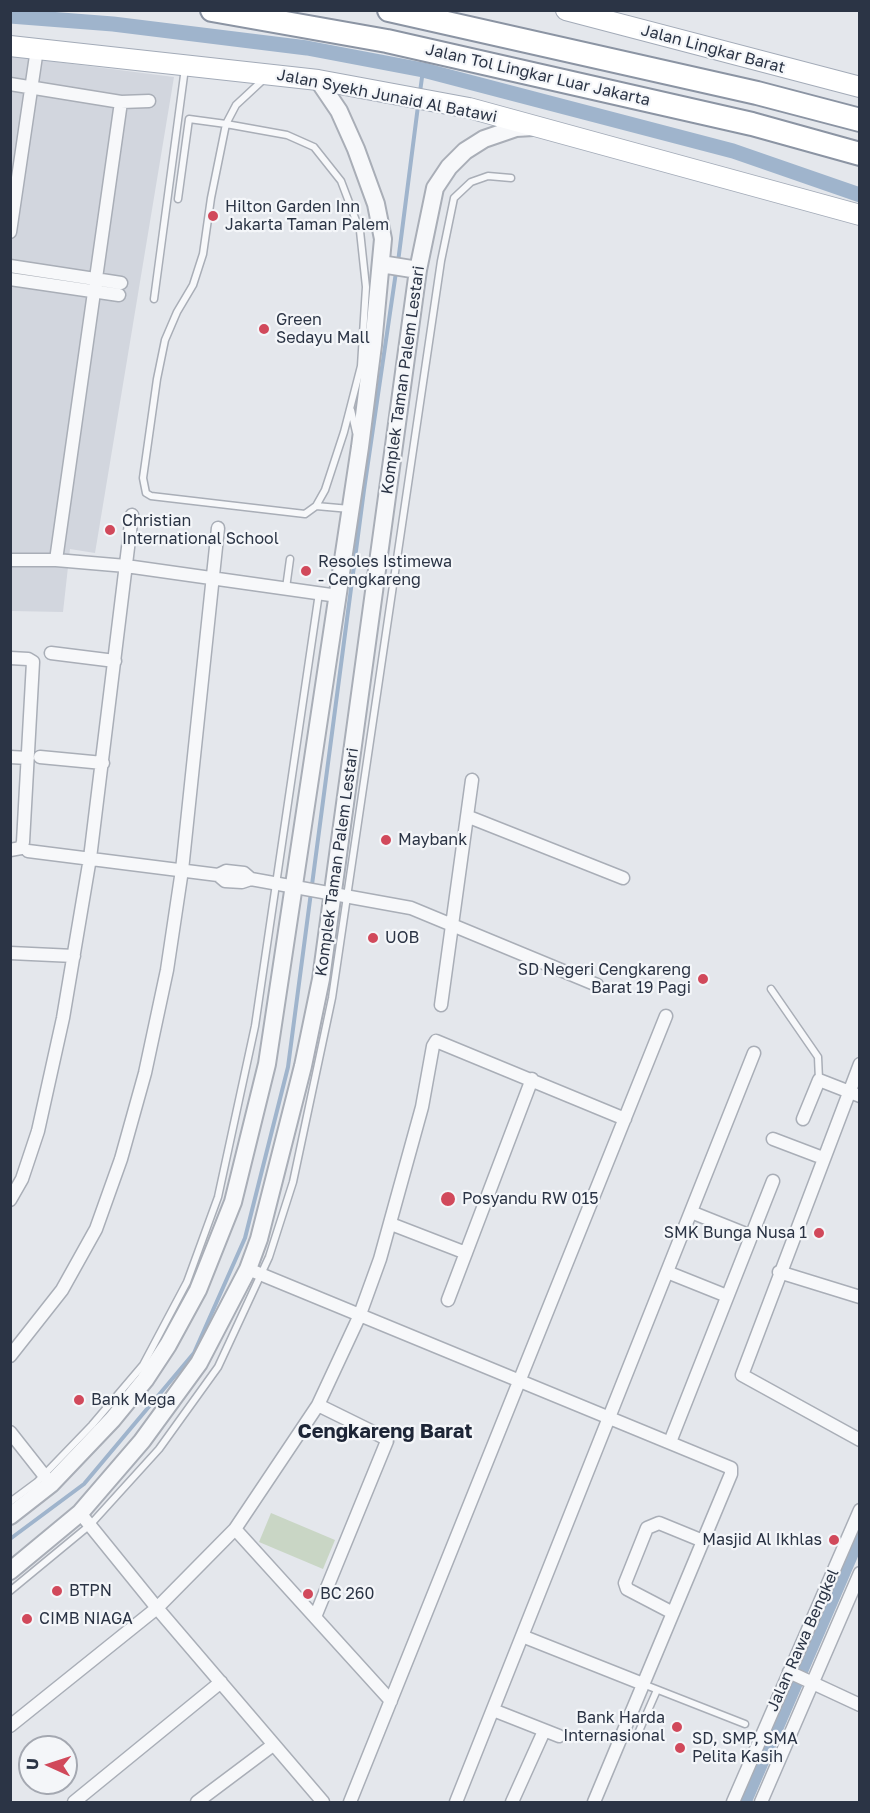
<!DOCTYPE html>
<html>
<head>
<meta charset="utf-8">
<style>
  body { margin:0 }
  #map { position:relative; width:870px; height:1813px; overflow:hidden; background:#e4e7ec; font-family:"Golos Text",sans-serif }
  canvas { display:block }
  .frame { position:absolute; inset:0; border:12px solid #2b3445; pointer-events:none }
  .north { position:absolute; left:18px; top:1735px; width:60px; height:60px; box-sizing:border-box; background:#f4f6f9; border:2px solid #a4a8b1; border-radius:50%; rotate:273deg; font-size:16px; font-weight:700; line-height:24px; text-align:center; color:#2b3445 }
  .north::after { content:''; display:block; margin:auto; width:21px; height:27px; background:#d1495b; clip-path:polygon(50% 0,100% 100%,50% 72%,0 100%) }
</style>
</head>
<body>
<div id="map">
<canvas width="870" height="1813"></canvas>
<div class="frame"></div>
<div class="north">U</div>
</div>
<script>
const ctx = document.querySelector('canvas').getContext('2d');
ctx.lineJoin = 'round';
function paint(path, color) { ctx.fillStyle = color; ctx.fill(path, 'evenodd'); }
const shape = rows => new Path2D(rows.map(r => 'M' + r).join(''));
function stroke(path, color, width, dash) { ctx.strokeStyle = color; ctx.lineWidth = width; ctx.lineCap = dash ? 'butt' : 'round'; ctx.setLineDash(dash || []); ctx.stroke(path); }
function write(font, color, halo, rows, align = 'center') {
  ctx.font = font + ' "Golos Text",sans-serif'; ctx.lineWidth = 4.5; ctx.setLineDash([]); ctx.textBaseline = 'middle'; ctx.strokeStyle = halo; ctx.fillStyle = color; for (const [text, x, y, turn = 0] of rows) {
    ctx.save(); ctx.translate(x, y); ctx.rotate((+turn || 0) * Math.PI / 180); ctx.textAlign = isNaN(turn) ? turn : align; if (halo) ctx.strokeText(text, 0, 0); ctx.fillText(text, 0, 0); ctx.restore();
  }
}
paint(shape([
  [10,56,174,77,95,553,70,549,63,612,11,611]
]), '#d2d6de');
paint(shape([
  [271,1513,335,1540,323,1569,259,1542]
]), '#c9d6c5');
stroke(shape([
  [420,92,423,70],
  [398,262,418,106],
  [10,1539,84,1484,194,1353,245,1238,288,1067,364,490,396,272]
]), '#9fb4cc', 4);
stroke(shape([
  [10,16,113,24,307,48,423,70,733,151,860,195],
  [744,1802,860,1533]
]), '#9fb4cc', 15);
const service = shape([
  [178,199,189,119,226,124,287,135,314,147,341,181,360,231,366,287,361,366,344,432,325,490,316,506,305,514,151,496,146,493,143,478,157,379,165,340,177,312,193,285,203,254,211,198,226,124,236,105,264,79],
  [154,299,185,68],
  [351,410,356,432],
  [316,506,350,509],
  [286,588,290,559],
  [771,989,818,1057,819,1080],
  [10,1502,37,1482,92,1425,143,1365,187,1282,218,1197,255,1026,319,593],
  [10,1591,90,1525,159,1449,218,1367,269,1257,293,1182,332,998,441,261,454,198,471,182,488,176,511,178],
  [643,1684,745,1724],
  [623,1733,636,1738,657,1690]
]);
const minor = shape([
  [10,84,121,102,149,101],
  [10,232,37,49],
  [10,266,121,283],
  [10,279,119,295],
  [10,560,56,560,126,566,338,596],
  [56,560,121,102],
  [51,653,115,661],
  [10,658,28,659,33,662,23,842,21,848,10,850],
  [10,757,28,758],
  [40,757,103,763],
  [469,817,623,878],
  [28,851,218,875,225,881,242,882,251,879],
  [218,875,226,871,244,873,251,879,411,908,597,985],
  [10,953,74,956],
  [441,1005,472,780],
  [860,1064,742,1375,860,1440],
  [803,1119,819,1080,860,1096],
  [773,1139,823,1158],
  [10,1200,22,1179,38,1131,63,1018,90,858,132,515],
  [691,1212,751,1236],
  [391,1224,466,1253],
  [248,1269,731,1468,731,1474,594,1802],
  [667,1272,727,1296],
  [779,1272,860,1297],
  [448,1300,532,1079],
  [10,1356,62,1290,96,1229,121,1159,145,1073,167,970,182,870,218,528],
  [10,1432,51,1484],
  [670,1442,773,1181],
  [80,1513,157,1608,323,1802],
  [235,1529,391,1701],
  [673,1613,627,1589,625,1583,647,1528,659,1523,703,1541],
  [315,1617,387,1441,385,1438,318,1405],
  [522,1636,643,1684],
  [789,1672,860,1705],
  [493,1710,559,1736],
  [10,1726,157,1608,235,1529,318,1405,359,1317,380,1259,422,1107,433,1046,436,1041,625,1119],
  [74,1802,221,1682],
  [197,1802,273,1745],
  [350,1802,666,1016],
  [456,1802,754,1053],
  [512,1802,544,1731],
  [733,1802,860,1510],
  [761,1802,860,1573]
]);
const tertiary = shape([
  [381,264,418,270],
  [10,1516,51,1484,113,1419,145,1380,168,1345,198,1290,233,1202,267,1064,360,447,373,345,383,239,376,204,356,149,339,111,318,80],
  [10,1571,80,1513,142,1441,199,1363,248,1269,259,1239,303,1066,321,979,418,270,435,188,449,167,465,151,484,139,516,128,533,127]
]);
const primary = shape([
  [566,10,860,87],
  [10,46,318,80,469,108,860,215]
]);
const motorway = shape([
  [212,10,387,41,752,124,860,154],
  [389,10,757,93,860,120]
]);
stroke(service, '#a9aeb7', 9);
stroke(minor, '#a9aeb7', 15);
stroke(tertiary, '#a9aeb7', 20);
stroke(primary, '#a3abb8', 22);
stroke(motorway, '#8b94a3', 26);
stroke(service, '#f7f8fa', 6);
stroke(minor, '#f7f8fa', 12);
stroke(tertiary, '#f7f8fa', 16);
stroke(primary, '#fff', 20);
stroke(motorway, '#fff', 22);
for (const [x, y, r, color] of [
  [213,216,6,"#d1495b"],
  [264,329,6,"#d1495b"],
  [110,530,6,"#d1495b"],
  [306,571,6,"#d1495b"],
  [386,840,6,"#d1495b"],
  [373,938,6,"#d1495b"],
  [703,979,6,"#d1495b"],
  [448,1199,8,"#d1495b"],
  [819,1233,6,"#d1495b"],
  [79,1400,6,"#d1495b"],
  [834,1540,6,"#d1495b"],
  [57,1591,6,"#d1495b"],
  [308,1594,6,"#d1495b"],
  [27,1619,6,"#d1495b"],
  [677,1727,6,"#d1495b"],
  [680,1748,6,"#d1495b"]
]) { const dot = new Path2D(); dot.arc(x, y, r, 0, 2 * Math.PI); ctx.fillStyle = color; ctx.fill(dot); stroke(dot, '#f4f6f9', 2); }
write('16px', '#2b3445', '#f4f6f9', [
  ["Jalan Lingkar Barat",713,49,15],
  ["Jalan Tol Lingkar Luar Jakarta",538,75,13],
  ["Jalan Syekh Junaid Al Batawi",387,96,11],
  ["Komplek Taman Palem Lestari",403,380,-82],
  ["Komplek Taman Palem Lestari",337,862,-82],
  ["Jalan Rawa Bengkel",803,1640,-66]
]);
write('16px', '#2b3445', '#f4f6f9', [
  ["Hilton Garden Inn",225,207],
  ["Jakarta Taman Palem",225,225],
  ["Green",276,320],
  ["Sedayu Mall",276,338],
  ["Christian",122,521],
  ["International School",122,539],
  ["Resoles Istimewa",318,562],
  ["- Cengkareng",318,580],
  ["Maybank",398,840],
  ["UOB",385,938],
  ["SD Negeri Cengkareng",691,970,"right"],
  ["Barat 19 Pagi",691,988,"right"],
  ["Posyandu RW 015",462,1199],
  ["SMK Bunga Nusa 1",807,1233,"right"],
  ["Bank Mega",91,1400],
  ["Masjid Al Ikhlas",822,1540,"right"],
  ["BTPN",69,1591],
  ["BC 260",320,1594],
  ["CIMB NIAGA",39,1619],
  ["Bank Harda",665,1718,"right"],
  ["Internasional",665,1736,"right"],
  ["SD, SMP, SMA",692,1739],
  ["Pelita Kasih",692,1757]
], 'left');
write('bold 20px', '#1d2536', '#f4f6f9', [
  ["Cengkareng Barat",385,1432]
]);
</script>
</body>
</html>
